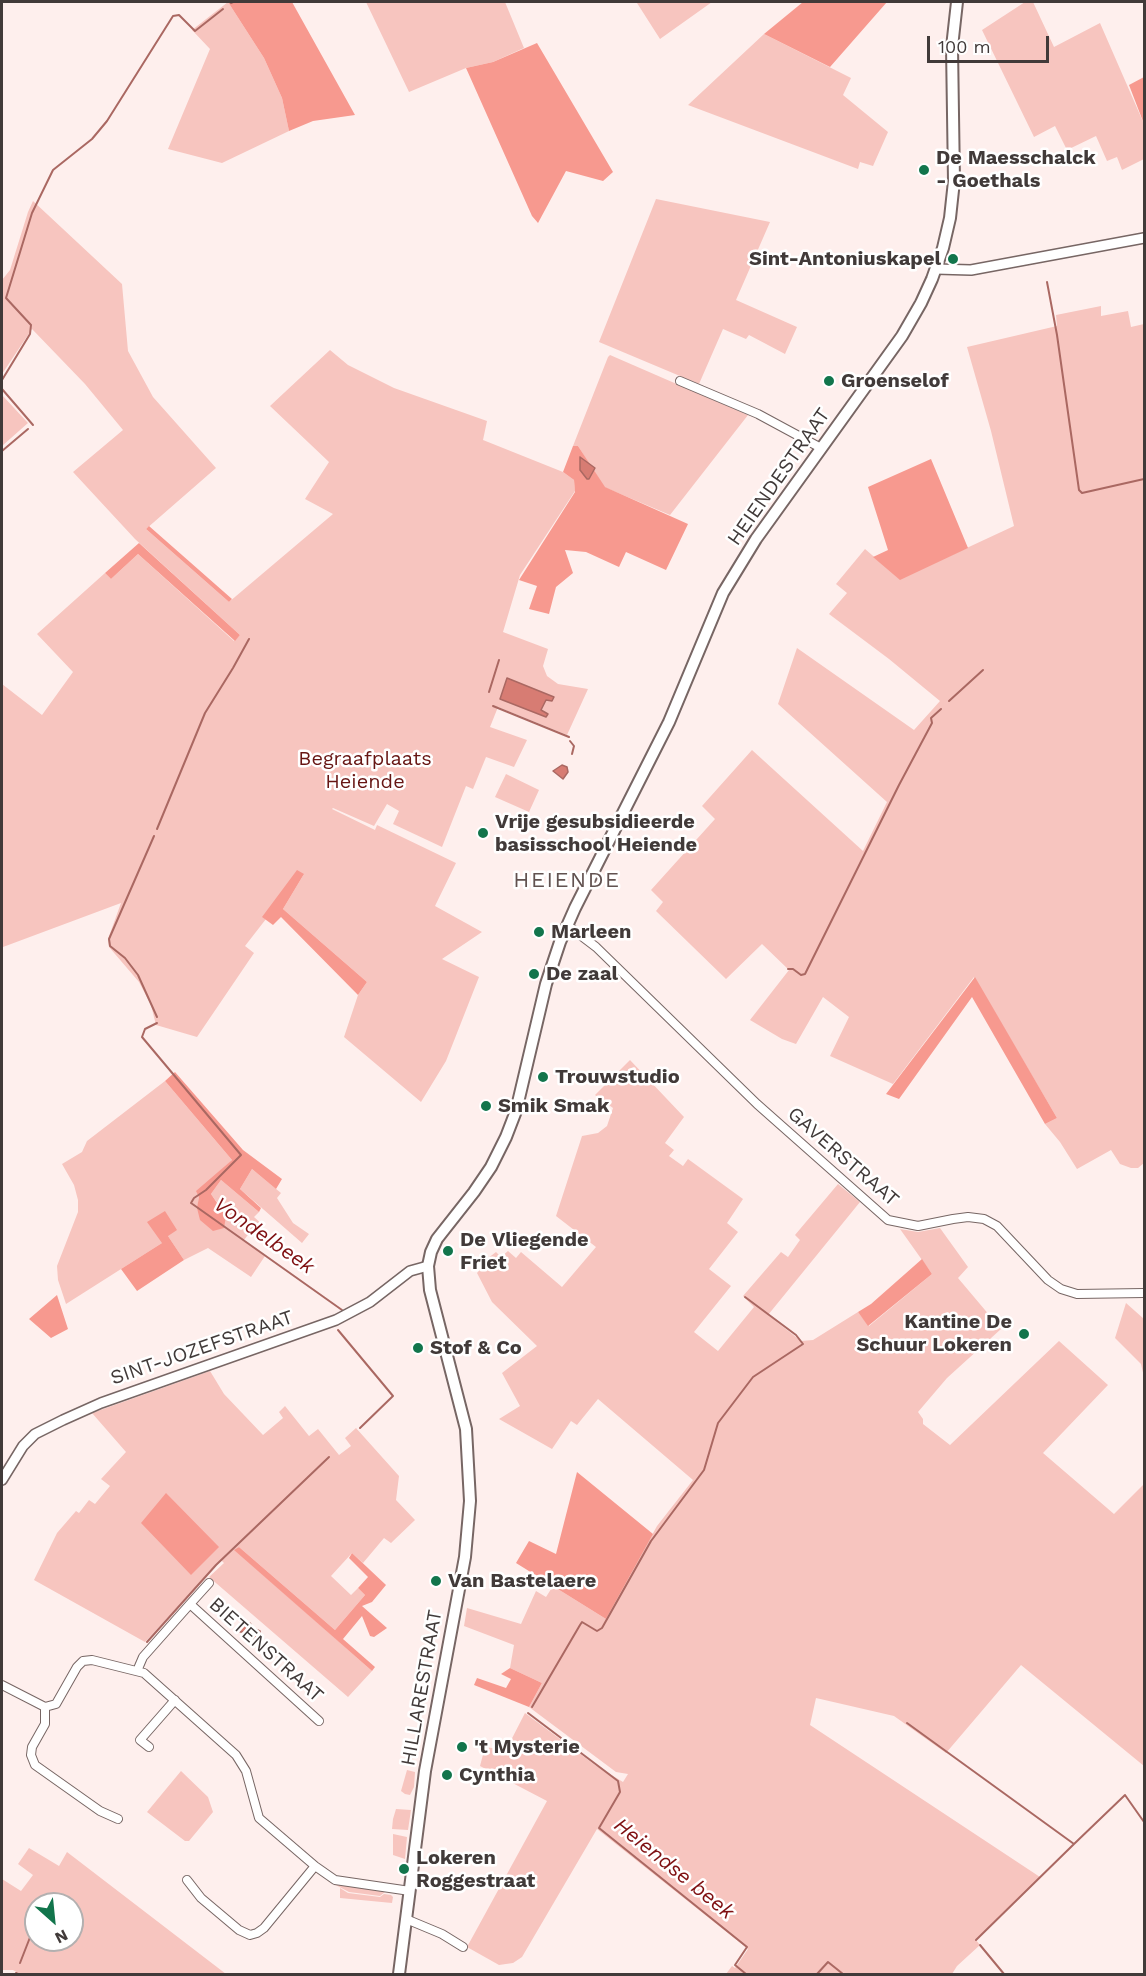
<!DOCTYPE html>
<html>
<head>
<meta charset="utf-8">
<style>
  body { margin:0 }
  #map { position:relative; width:1146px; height:1976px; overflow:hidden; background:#feefed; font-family:"Work Sans",sans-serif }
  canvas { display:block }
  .frame { position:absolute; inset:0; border:3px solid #413a39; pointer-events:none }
  .north { position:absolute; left:24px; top:1892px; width:60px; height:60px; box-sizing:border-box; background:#fff; border:2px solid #b3b0b0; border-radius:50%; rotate:153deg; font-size:16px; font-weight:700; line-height:24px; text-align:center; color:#413a39 }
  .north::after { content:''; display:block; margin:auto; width:21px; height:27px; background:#12754c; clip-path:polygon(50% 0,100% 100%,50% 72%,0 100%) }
  .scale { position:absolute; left:927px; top:36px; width:122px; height:27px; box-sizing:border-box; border:3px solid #413a39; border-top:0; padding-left:8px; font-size:18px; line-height:21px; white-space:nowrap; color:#413a39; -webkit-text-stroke:4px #fff; paint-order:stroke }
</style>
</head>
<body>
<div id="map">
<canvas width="1146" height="1976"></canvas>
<div class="frame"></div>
<div class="north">N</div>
<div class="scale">100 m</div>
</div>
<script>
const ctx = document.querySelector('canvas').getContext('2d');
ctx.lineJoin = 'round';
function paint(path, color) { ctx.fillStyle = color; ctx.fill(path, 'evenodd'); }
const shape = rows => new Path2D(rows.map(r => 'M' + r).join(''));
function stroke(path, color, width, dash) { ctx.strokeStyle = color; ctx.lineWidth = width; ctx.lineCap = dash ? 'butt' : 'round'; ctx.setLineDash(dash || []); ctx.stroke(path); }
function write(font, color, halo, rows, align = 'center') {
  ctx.font = font + ' "Work Sans",sans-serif'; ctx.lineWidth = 5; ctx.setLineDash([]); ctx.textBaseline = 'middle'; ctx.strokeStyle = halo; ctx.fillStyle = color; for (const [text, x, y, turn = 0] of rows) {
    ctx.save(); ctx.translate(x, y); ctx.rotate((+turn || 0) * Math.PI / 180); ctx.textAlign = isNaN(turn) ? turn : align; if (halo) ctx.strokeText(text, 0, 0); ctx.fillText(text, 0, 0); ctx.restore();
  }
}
paint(shape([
  [228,2,264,58,282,98,289,131,222,163,168,149,210,49,192,30],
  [366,2,505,2,524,48,493,62,466,68,409,92],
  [639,2,712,2,660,39,637,3],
  [1025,2,1033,2,1054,47,1100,23,1144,124,1144,159,1122,170,1117,157,1107,161,1096,136,1067,150,1055,126,1034,137,982,30],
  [764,34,851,78,843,95,888,132,873,166,860,162,858,169,688,105],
  [656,199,770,222,736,300,797,327,785,354,749,335,746,339,723,329,699,384,599,342],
  [33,201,122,284,128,351,153,397,216,468,146,529,229,602,333,514,305,499,329,462,270,406,330,350,348,365,394,388,487,421,483,440,563,472,574,480,575,491,520,575,503,632,548,649,543,666,547,676,558,684,588,689,567,735,498,707,490,727,527,740,514,767,486,757,473,789,466,786,442,847,393,824,399,811,387,804,374,826,333,808,332,809,375,830,377,825,456,863,435,906,482,932,442,959,479,977,446,1061,421,1102,344,1037,358,995,367,982,283,909,304,874,263,917,266,919,245,946,254,953,197,1037,156,1025,151,1005,139,982,109,947,108,939,121,903,3,947,2,684,42,715,73,672,37,634,105,573,111,579,138,554,234,641,240,635,135,539,73,472,123,430,85,384,32,329,2,374,2,280,10,270,28,212],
  [1101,306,1101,316,1128,311,1131,327,1144,324,1144,1163,1138,1168,1131,1168,1120,1164,1111,1150,1077,1169,1060,1142,1045,1124,1057,1118,974,977,893,1084,830,1056,849,1017,823,997,796,1044,782,1039,750,1020,789,970,762,944,726,979,656,911,663,902,651,890,715,819,702,806,752,750,863,851,887,802,778,704,797,648,914,730,940,701,889,659,829,614,847,593,836,584,865,549,900,579,1014,526,991,431,967,347,1057,326,1056,315],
  [610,355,748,415,670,515,604,487,578,446,573,446,608,357],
  [2,395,28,423,2,446],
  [506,774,539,790,529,812,495,797],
  [630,1060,684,1117,665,1143,674,1150,669,1156,683,1166,688,1159,743,1199,727,1223,738,1232,709,1269,731,1286,694,1332,718,1351,754,1307,743,1296,781,1252,788,1257,800,1240,795,1235,838,1184,860,1202,768,1315,801,1341,813,1340,858,1312,869,1326,932,1274,900,1229,918,1232,940,1228,968,1267,958,1278,1001,1329,947,1378,918,1412,923,1419,923,1424,950,1445,1059,1341,1108,1385,1043,1453,1114,1514,1144,1484,1144,1766,1021,1665,946,1753,894,1716,816,1698,810,1725,1040,1877,976,1940,980,1945,957,1966,952,1974,726,1974,732,1966,735,1968,748,1949,597,1829,522,1957,513,1963,499,1965,467,1947,547,1801,480,1766,485,1747,506,1750,525,1713,595,1765,623,1782,628,1774,616,1772,529,1707,542,1683,510,1668,514,1645,464,1626,467,1608,521,1624,536,1591,546,1597,553,1586,606,1619,657,1526,693,1480,598,1399,577,1425,571,1421,552,1449,499,1419,520,1406,502,1373,537,1346,492,1302,477,1273,484,1265,483,1262,496,1252,501,1257,508,1251,516,1258,521,1252,562,1287,596,1247,556,1216,582,1136,598,1133,607,1126,613,1108,595,1095],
  [165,1081,232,1160,216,1175,199,1197,198,1208,226,1215,211,1194,221,1180,259,1212,254,1217,264,1226,259,1231,253,1228,244,1240,265,1256,251,1277,208,1248,184,1260,168,1236,165,1211,162,1243,66,1304,58,1280,57,1266,78,1212,78,1200,74,1185,62,1164,82,1152,87,1141],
  [252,1169,281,1193,277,1198,293,1223,309,1234,302,1243,240,1189],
  [1126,1303,1144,1319,1144,1377,1141,1364,1115,1338],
  [210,1371,224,1394,263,1435,283,1418,279,1412,285,1406,309,1436,318,1429,339,1455,351,1446,345,1438,356,1428,399,1476,396,1500,415,1520,391,1543,384,1538,363,1563,352,1553,331,1576,351,1595,358,1588,365,1595,335,1630,239,1547,235,1550,372,1671,348,1697,209,1577,224,1563,221,1560,145,1642,34,1580,57,1533,76,1511,79,1513,89,1500,95,1504,110,1486,101,1479,126,1452,92,1413],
  [407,1770,415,1772,414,1787,410,1795,405,1794,401,1791],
  [181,1771,208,1797,213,1812,189,1841,185,1841,147,1812],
  [396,1809,411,1810,408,1830,392,1829,393,1819],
  [393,1834,407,1837,405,1859,393,1855],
  [29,1848,59,1866,67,1852,226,1974,20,1974,13,1970,2,1970,2,1879,21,1891,33,1875,18,1864],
  [36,1904,72,1904,72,1940,36,1940],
  [329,1880,340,1884,385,1892,380,1896,349,1892,328,1881],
  [340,1888,348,1893,380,1897,384,1894,391,1895,393,1897,392,1903,340,1898]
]), '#f7c5bf');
paint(shape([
  [228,2,292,2,355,115,313,121,289,131,282,98,264,58],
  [803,2,887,2,830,67,764,34],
  [537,43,613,172,603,181,566,171,538,223,532,216,466,68,493,62],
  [1144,77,1144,124,1129,85],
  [573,446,578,446,605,487,688,524,666,570,626,552,619,567,586,552,565,550,573,573,556,587,549,614,529,609,537,586,519,580,575,492,574,480,563,472],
  [931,459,968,548,900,580,873,557,888,550,868,487],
  [149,526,232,599,229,602,146,529],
  [139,543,240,635,235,641,138,554,111,579,105,573],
  [297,870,304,874,283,909,367,982,358,995,281,917,273,925,262,917],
  [975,977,1057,1118,1045,1124,972,997,899,1099,886,1094],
  [175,1072,243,1150,282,1179,276,1189,252,1169,240,1189,261,1208,259,1212,221,1180,211,1194,226,1216,224,1228,213,1231,200,1220,197,1208,199,1197,196,1191,232,1160,165,1081],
  [165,1211,177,1230,168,1236,184,1260,137,1291,121,1269,162,1243,147,1222],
  [922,1259,932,1274,868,1326,858,1312,871,1304],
  [57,1295,68,1329,51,1338,29,1319],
  [577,1472,653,1534,606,1619,516,1563,529,1541,556,1554],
  [166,1493,219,1547,191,1575,141,1523],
  [239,1547,335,1630,365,1595,358,1588,368,1577,349,1558,352,1553,386,1585,372,1602,362,1606,387,1628,374,1637,370,1636,362,1616,343,1639,375,1667,372,1671,234,1550],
  [510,1668,542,1683,529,1707,474,1685,477,1678,506,1688,511,1679,501,1674]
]), '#f7998f');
const water = shape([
  [580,457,595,468,589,479,587,479,580,470,580,457],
  [507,678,554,697,552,701,546,700,541,710,548,714,546,717,500,699,507,678],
  [562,765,567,767,568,772,563,779,553,771,562,765],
  [247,1623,250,1623,253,1628,260,1631,260,1641,254,1640,253,1635,250,1632,240,1632,240,1629,247,1623]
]);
paint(water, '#d77c73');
stroke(water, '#aa6862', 1.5);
stroke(shape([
  [231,3,233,2],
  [1047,282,1057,335,1079,490,1082,493,1144,479],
  [2,380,30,334,31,325,6,298,32,213,53,170,92,139,107,121,173,16,179,15,195,31,223,9],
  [2,389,33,425],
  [2,451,28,429],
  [489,692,499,660],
  [949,701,983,670],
  [493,706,569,737],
  [570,741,574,746,572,754],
  [157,829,205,713,233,668,249,639],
  [154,836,109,939,110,946,125,958,138,975,157,1017],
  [788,969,793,969,801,975,805,974,899,785,932,723,931,718,941,709],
  [157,1023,145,1029,142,1037,241,1155,206,1190,194,1198,191,1203,342,1310],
  [338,1330,393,1396,360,1428],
  [147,1642,216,1565,329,1457],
  [532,1707,580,1625,582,1622,597,1631,602,1628,651,1541,704,1470,718,1423,753,1377,803,1344,796,1335,745,1297],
  [528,1713,618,1781,620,1792,599,1828,747,1947,735,1965,746,1974],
  [907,1723,1074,1844,1125,1795,1144,1822],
  [44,1904,50,1897],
  [976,1940,1074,1844],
  [980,1945,1004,1974],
  [20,1963,36,1922],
  [16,1973,18,1974],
  [817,1974,828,1962,843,1974]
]), '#aa6862', 2);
const minor = shape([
  [680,381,758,414,821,448],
  [567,925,596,947,757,1104,888,1220,918,1226,953,1219,968,1217,984,1219,997,1226,1048,1280,1061,1289,1077,1294,1144,1293],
  [190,1604,209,1583],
  [137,1671,143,1657,190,1604,319,1721],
  [2,1685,45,1707,56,1704,77,1667,83,1661,92,1660,144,1673,236,1755,246,1771,259,1818,315,1866,335,1880,410,1891],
  [45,1707,45,1724,32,1747,31,1755,35,1765,100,1811,118,1819],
  [149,1747,140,1740,175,1700],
  [187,1880,201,1898,239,1930,250,1935,257,1933,264,1928,315,1866],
  [406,1919,442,1934,463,1947]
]);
const tertiary = shape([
  [936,269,971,270,1144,238],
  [2,1480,23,1446,35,1434,63,1420,101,1403,336,1320,370,1302,410,1271,428,1266]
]);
const secondary = shape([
  [399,1974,425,1771,465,1557,470,1501,466,1429,430,1290,428,1266,431,1252,437,1239,474,1192,491,1167,506,1137,516,1111,546,984,560,942,575,908,669,722,723,593,756,539,902,336,921,303,932,279,943,248,950,218,954,181,952,47,957,2]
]);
stroke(minor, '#776664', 10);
stroke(tertiary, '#776664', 12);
stroke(secondary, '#776664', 14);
stroke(minor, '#fff', 8);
stroke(tertiary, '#fff', 9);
stroke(secondary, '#fff', 10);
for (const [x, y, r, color] of [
  [924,170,6,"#12754c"],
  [953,259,6,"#12754c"],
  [829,381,6,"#12754c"],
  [483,833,6,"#12754c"],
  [539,932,6,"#12754c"],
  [534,974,6,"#12754c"],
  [543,1077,6,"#12754c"],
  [486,1106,6,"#12754c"],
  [448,1251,6,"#12754c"],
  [1024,1334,6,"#12754c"],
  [418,1348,6,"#12754c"],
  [436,1581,6,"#12754c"],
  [462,1747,6,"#12754c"],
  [447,1775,6,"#12754c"],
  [404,1869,6,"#12754c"]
]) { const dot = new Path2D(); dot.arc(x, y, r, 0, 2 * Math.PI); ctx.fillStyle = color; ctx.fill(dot); stroke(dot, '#fff', 2); }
write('bold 20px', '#413a39', '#fff', [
  ["De Maesschalck",936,158],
  ["- Goethals",936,181],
  ["Sint-Antoniuskapel",941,259,"right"],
  ["Groenselof",841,381],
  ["Vrije gesubsidieerde",495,822],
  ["basisschool Heiende",495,845],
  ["Marleen",551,932],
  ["De zaal",546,974],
  ["Trouwstudio",555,1077],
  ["Smik Smak",498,1106],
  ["De Vliegende",460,1240],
  ["Friet",460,1263],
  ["Kantine De",1012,1322,"right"],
  ["Schuur Lokeren",1012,1345,"right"],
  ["Stof & Co",430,1348],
  ["Van Bastelaere",448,1581],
  ["'t Mysterie",474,1747],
  ["Cynthia",459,1775],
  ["Lokeren",416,1858],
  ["Roggestraat",416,1881]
], 'left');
write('20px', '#413a39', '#fff', [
  ["HEIENDESTRAAT",779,477,-55],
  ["GAVERSTRAAT",843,1157,41],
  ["SINT-JOZEFSTRAAT",202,1348,-19],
  ["BIETENSTRAAT",266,1650,42],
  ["HILLARESTRAAT",422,1688,-80]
]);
write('20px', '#671513', '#fff', [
  ["Begraafplaats",365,759],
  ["Heiende",365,782]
]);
write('italic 21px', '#7f1012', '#fff', [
  ["Vondelbeek",264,1236,35],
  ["Heiendse beek",674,1869,39]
]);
ctx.letterSpacing = '1.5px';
write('22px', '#625250', '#fff', [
  ["HEIENDE",567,881]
]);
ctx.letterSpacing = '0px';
</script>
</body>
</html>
